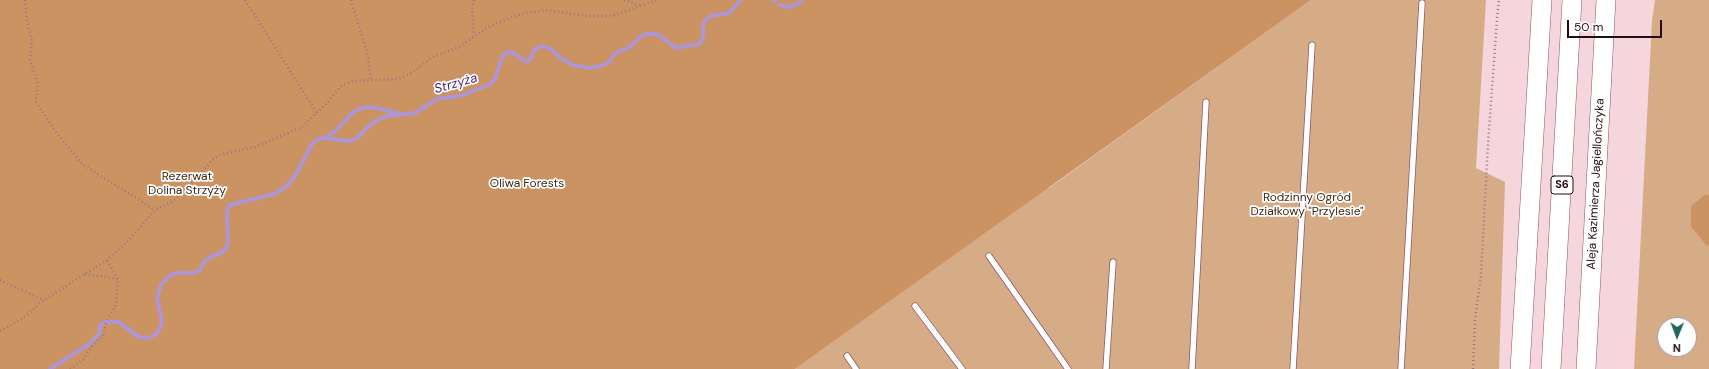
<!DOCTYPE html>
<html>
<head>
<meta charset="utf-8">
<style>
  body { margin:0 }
  #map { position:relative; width:1709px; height:369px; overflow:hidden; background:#f6d6dd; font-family:"DM Sans",sans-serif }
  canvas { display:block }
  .north { position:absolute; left:1657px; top:317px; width:40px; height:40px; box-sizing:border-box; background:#fff; border:1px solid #a89da1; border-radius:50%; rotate:181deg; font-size:11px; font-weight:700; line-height:16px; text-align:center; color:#250b14 }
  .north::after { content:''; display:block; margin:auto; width:14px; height:18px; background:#20685e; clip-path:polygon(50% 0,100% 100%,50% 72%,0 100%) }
  .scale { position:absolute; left:1567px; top:20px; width:95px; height:18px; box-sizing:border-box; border:2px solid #250b14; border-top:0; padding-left:5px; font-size:12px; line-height:14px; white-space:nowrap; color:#250b14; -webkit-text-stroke:3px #fff; paint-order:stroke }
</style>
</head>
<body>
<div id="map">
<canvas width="1709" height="369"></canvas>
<div class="north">N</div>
<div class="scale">50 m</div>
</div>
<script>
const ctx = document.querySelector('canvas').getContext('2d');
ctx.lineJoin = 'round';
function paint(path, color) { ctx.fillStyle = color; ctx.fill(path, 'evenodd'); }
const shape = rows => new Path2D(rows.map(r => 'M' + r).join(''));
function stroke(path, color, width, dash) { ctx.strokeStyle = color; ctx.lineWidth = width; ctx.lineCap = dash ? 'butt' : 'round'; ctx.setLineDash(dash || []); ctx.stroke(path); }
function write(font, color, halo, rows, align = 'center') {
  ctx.font = font + ' "DM Sans",sans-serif'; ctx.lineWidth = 3.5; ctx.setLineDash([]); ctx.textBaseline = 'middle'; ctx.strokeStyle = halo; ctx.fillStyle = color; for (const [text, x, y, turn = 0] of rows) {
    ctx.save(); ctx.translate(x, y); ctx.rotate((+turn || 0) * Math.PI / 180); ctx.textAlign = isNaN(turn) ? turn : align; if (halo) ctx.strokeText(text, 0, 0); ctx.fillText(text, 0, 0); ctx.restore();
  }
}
paint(shape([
  [20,0,113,0,1049,188,1311,0,1486,0,1476,168,1505,182,1499,369,795,369,1017,210,244,369,0,369,0,38],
  [1655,0,1709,0,1709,195,1704,195,1691,206,1691,227,1706,245,1709,245,1709,369,1634,369,1652,21],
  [1665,325,1689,325,1689,349,1665,349]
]), '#d6ac87');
paint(shape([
  [0,0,1311,0,795,369,0,369],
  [1704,195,1709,195,1709,245,1706,245,1691,227,1691,206]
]), '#cb9362');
stroke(shape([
  [773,0,775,1],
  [780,5,787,7,796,5,802,0],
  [325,138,336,130,350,115,357,110,367,107,377,108,397,113],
  [50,369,91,343,100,332,100,325,106,322,118,322,139,337,147,338,155,335,160,328,162,321,157,298,161,285,169,276,179,273,194,273,199,271,204,262,212,256,219,254,226,249,228,242,227,211,230,205,274,194,288,185,298,171,312,144,318,139,325,138,349,141,357,138,372,123,387,116,415,113,437,99,460,96,489,85,495,79,502,57,507,52,514,53,523,60,528,61,531,58,535,49,543,46,551,49,559,57,573,65,589,68,601,66,609,62,614,54,630,47,640,37,646,34,654,34,660,36,676,48,699,44,703,38,703,24,706,20,710,16,729,13,741,0]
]), '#ae95d4', 4);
const lane = shape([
  [989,256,1068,369],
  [915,306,962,369],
  [847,356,856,369],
  [1106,369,1113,262],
  [1192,369,1206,102],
  [1293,369,1312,45],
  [1401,369,1422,3]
]);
const highway = shape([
  [1520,369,1542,0],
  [1551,369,1572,0],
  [1586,369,1606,0]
]);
stroke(lane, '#935164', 7);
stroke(highway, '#935164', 20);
stroke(shape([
  [25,0,27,21,32,41,30,60,38,84,36,102,55,131,82,164,155,210],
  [245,0,317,113],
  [351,0,368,56,371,80],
  [474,0,472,7,474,36],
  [624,0,642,6],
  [85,274,118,279],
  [0,280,44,300],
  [0,331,22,319,44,300,107,260,127,242,155,210,173,201,185,191,212,160,219,155,255,147,302,127,326,104,342,85,354,81,397,79,410,74,433,57,459,47,490,26,521,14,546,10,589,16,611,16,658,0],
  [70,369,84,359,93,344,103,336,106,322,116,305,118,279,107,260],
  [1473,369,1475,320,1481,275,1488,144,1497,19,1499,0]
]), '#967880', 2.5, [1, 3]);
stroke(lane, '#fff', 5.5);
stroke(highway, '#fff', 19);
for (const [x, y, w] of [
  [1562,185,22]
]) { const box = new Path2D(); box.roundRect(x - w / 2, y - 9, w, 18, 3); ctx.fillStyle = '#fff'; ctx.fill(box); stroke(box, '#250b14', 1); }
write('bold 11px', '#250b14', null, [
  ["S6",1562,185]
]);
write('12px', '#412913', '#fff', [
  ["Rezerwat",187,177],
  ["Dolina Strzyży",187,191],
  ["Oliwa Forests",527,184],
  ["Rodzinny Ogród",1307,198],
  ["Działkowy \"Przylesie\"",1307,212]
]);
write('12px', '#250b14', '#fff', [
  ["Aleja Kazimierza Jagiellończyka",1596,184,-87]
]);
write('italic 13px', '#47246e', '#fff', [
  ["Strzyża",456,84,-16]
]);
</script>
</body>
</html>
